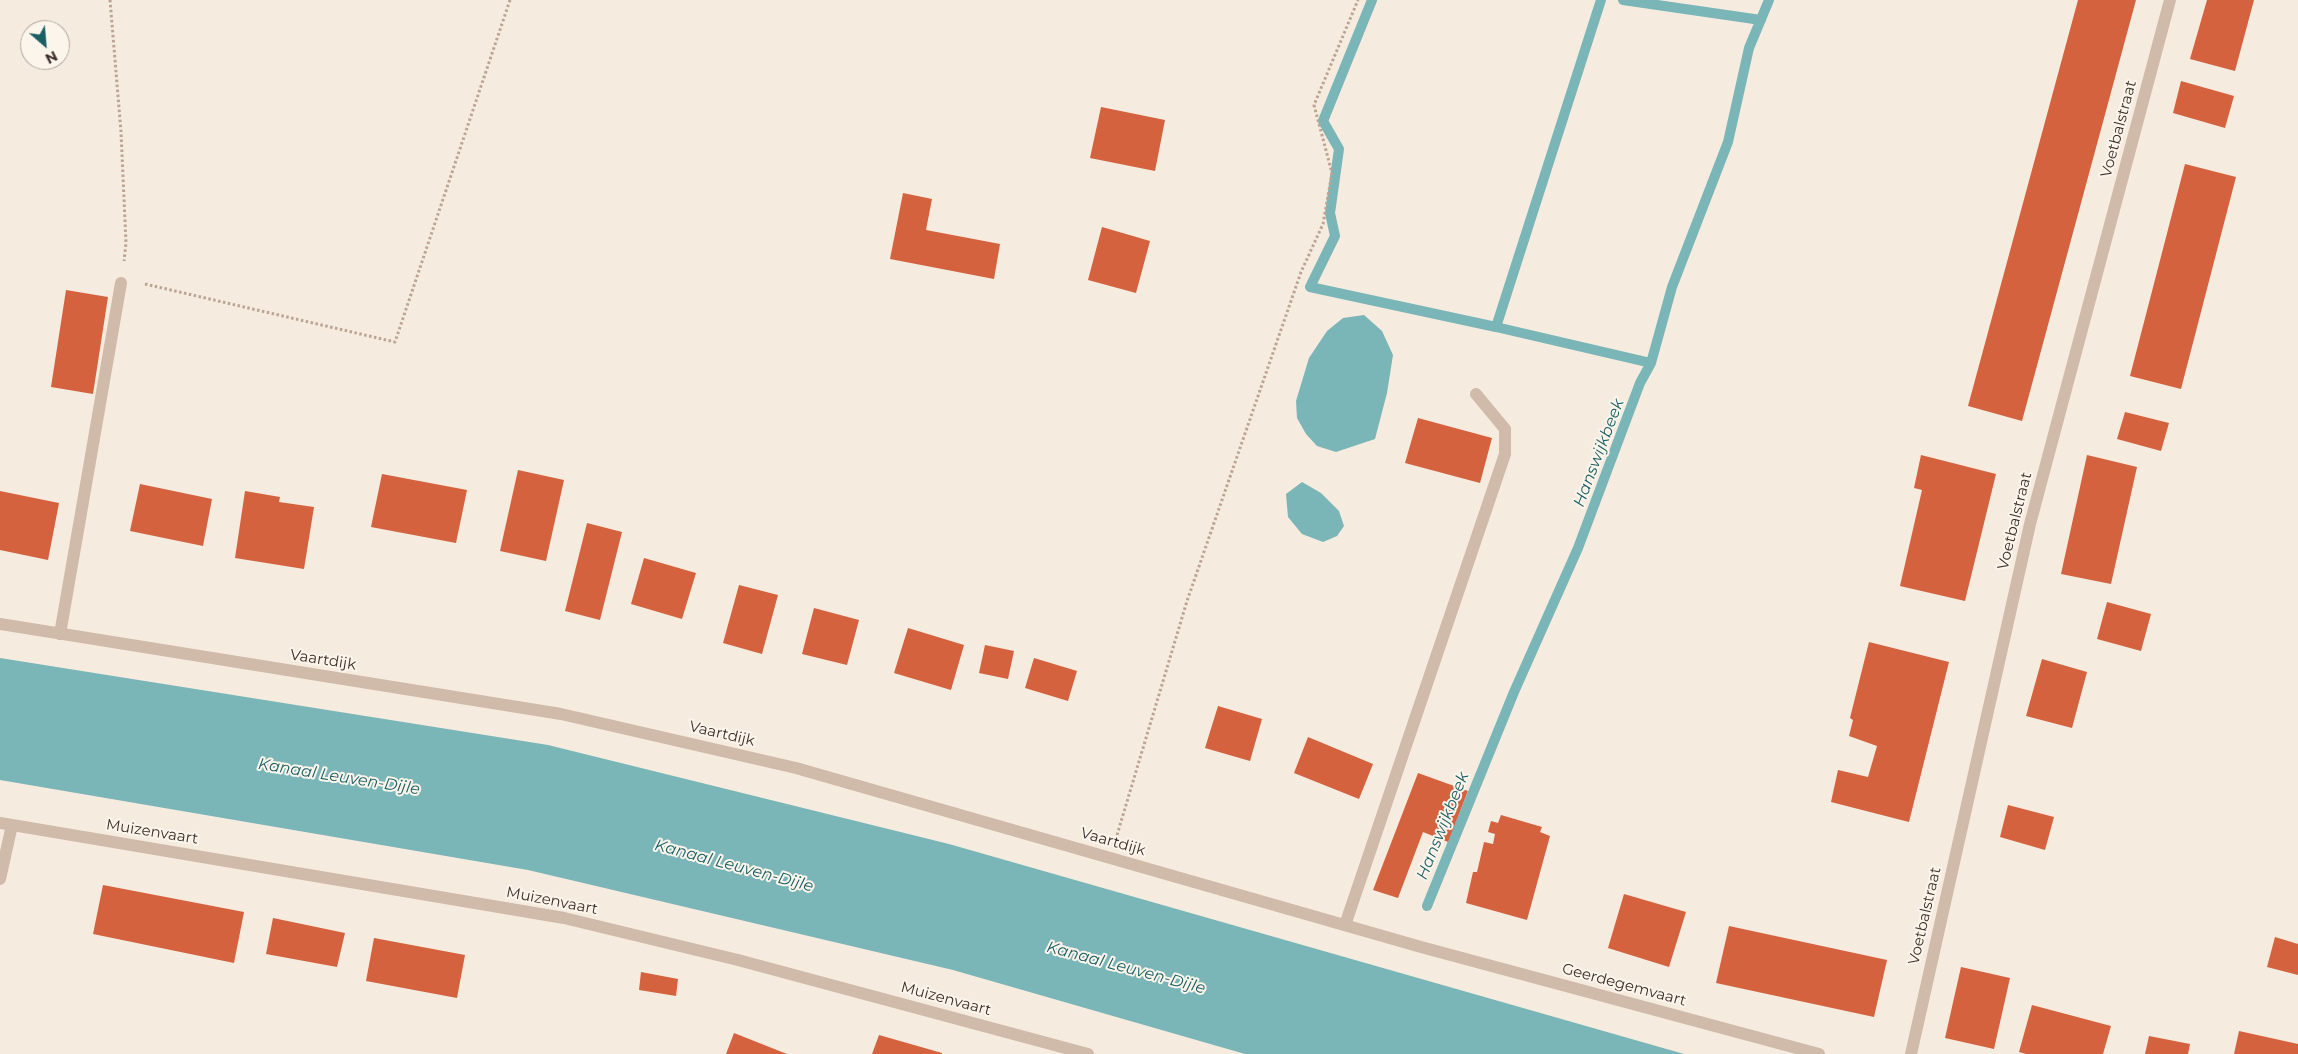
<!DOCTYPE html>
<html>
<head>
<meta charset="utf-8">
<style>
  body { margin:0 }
  #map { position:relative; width:2298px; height:1054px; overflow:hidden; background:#f6ebdf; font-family:Montserrat,sans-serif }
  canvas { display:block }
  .north { position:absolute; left:20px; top:20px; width:50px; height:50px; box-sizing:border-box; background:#fcf5ec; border:1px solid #afa69e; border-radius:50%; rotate:153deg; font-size:14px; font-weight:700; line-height:20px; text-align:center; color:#3c2f29 }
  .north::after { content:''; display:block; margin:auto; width:18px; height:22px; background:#195f64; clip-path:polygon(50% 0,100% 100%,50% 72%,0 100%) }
</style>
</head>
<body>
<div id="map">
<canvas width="2298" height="1054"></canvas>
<div class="north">N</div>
</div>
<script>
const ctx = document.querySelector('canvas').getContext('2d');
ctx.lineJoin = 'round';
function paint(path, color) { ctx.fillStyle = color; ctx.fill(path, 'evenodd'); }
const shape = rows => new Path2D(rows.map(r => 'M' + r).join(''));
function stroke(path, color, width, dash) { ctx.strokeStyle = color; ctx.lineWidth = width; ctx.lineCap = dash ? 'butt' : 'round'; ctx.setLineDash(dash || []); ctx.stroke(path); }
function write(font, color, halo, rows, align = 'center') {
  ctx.font = font + ' Montserrat,sans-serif'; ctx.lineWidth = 4; ctx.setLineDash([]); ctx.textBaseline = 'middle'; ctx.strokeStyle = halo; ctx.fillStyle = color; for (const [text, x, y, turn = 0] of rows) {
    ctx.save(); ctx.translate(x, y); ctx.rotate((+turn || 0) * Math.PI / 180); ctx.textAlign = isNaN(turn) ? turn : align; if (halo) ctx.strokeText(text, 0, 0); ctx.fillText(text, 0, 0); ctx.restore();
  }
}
paint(shape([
  [1364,315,1382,331,1393,355,1387,393,1375,439,1336,452,1317,446,1306,434,1297,418,1296,401,1309,358,1327,331,1343,318],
  [1302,482,1321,493,1339,511,1344,526,1337,536,1323,542,1302,534,1288,517,1286,494],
  [0,658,548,745,949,844,1684,1054,1245,1054,953,970,528,870,0,780]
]), '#7ab5b7');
stroke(shape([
  [1372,0,1323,121,1339,149,1330,213,1335,236,1310,287,1496,327],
  [1601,0,1496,327,1651,363],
  [1623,0,1761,20],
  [1427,906,1514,692,1578,548,1640,383,1651,363,1672,287,1728,142,1749,48,1769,0]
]), '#7ab5b7', 10);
paint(shape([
  [2078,0,2136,0,2022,421,1968,406],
  [2207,0,2254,0,2235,71,2190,59],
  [2181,81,2234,96,2225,128,2173,113],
  [1101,107,1165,120,1155,171,1090,158],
  [2185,164,2236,177,2181,389,2130,376],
  [903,193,932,199,926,230,1000,244,994,279,890,259],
  [1102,227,1150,241,1136,293,1088,280],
  [66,290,108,297,93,394,51,387],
  [2125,412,2169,423,2161,451,2117,439],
  [1418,418,1492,438,1480,483,1405,463],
  [1921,455,1996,474,1965,601,1900,586,1922,490,1914,488],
  [2087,455,2137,467,2111,584,2061,574],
  [518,470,564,480,546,561,500,551],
  [382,474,467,490,456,543,371,527],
  [140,484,212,499,203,546,130,531],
  [0,491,59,503,48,560,0,550],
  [245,491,280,497,279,502,314,507,304,569,235,558],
  [587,523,622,532,600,620,565,611],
  [644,558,696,573,682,619,631,604],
  [739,585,778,595,762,654,723,643],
  [2107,602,2151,614,2141,651,2097,639],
  [814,608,859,620,847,665,802,654],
  [908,628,964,645,951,690,894,673],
  [1869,642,1949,662,1909,822,1831,802,1838,770,1868,777,1877,746,1849,736,1853,720,1850,718],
  [985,645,1014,651,1008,679,979,673],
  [1034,658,1077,671,1068,701,1025,688],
  [2042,659,2087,672,2072,728,2026,716],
  [1218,706,1262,719,1250,761,1205,748],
  [1308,737,1373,764,1359,799,1294,773],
  [1418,773,1468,791,1448,842,1423,832,1398,898,1373,890],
  [2008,805,2054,817,2045,850,2000,837],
  [1501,815,1542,827,1540,832,1550,836,1527,920,1466,903,1473,872,1477,872,1484,842,1493,844,1495,834,1488,832,1491,821,1498,823],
  [103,885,244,912,234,963,93,934],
  [1624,894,1686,912,1669,967,1608,948],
  [273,918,345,933,337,967,266,954],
  [1729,926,1887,960,1874,1017,1716,983],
  [2275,937,2298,944,2298,975,2267,967],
  [374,938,465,955,457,998,366,981],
  [1961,967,2010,978,1994,1049,1945,1038],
  [641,972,678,979,676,996,639,990],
  [2032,1005,2111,1026,2103,1054,2026,1054,2019,1052],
  [2239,1031,2298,1044,2298,1054,2234,1054],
  [734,1033,787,1054,726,1054],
  [879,1035,942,1053,942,1054,872,1054],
  [2149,1036,2190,1044,2188,1054,2145,1054]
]), '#d4623e');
stroke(shape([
  [110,0,121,132,126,243,124,261],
  [145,284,395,342,510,0],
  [1117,835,1187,601,1301,272,1323,224,1332,173,1314,105,1358,0]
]), '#bca492', 3, [2.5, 2.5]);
stroke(shape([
  [60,634,121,283],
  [1345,925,1505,454,1505,429,1476,394]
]), '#d0baa9', 12);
stroke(shape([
  [0,624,561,714,796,768,1421,947,1819,1054],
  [0,823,564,918,738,960,1088,1054],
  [0,879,12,825],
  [1911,1054,2030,524,2170,0]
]), '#d0baa9', 12);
write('15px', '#3c2f29', '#fcf5ec', [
  ["Voetbalstraat",2119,129,-75],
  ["Voetbalstraat",2015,521,-76],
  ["Vaartdijk",323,660,9],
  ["Vaartdijk",722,734,13],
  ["Muizenvaart",152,832,9],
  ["Vaartdijk",1113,842,16],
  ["Muizenvaart",552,901,11],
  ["Voetbalstraat",1925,916,-77],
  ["Geerdegemvaart",1624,985,15],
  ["Muizenvaart",946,999,15]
]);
write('italic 16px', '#195f64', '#fcf5ec', [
  ["Hanswijkbeek",1599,453,-69],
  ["Kanaal Leuven-Dijle",339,777,9],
  ["Hanswijkbeek",1443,826,-68],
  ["Kanaal Leuven-Dijle",734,866,15],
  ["Kanaal Leuven-Dijle",1126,968,15]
]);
</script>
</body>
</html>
